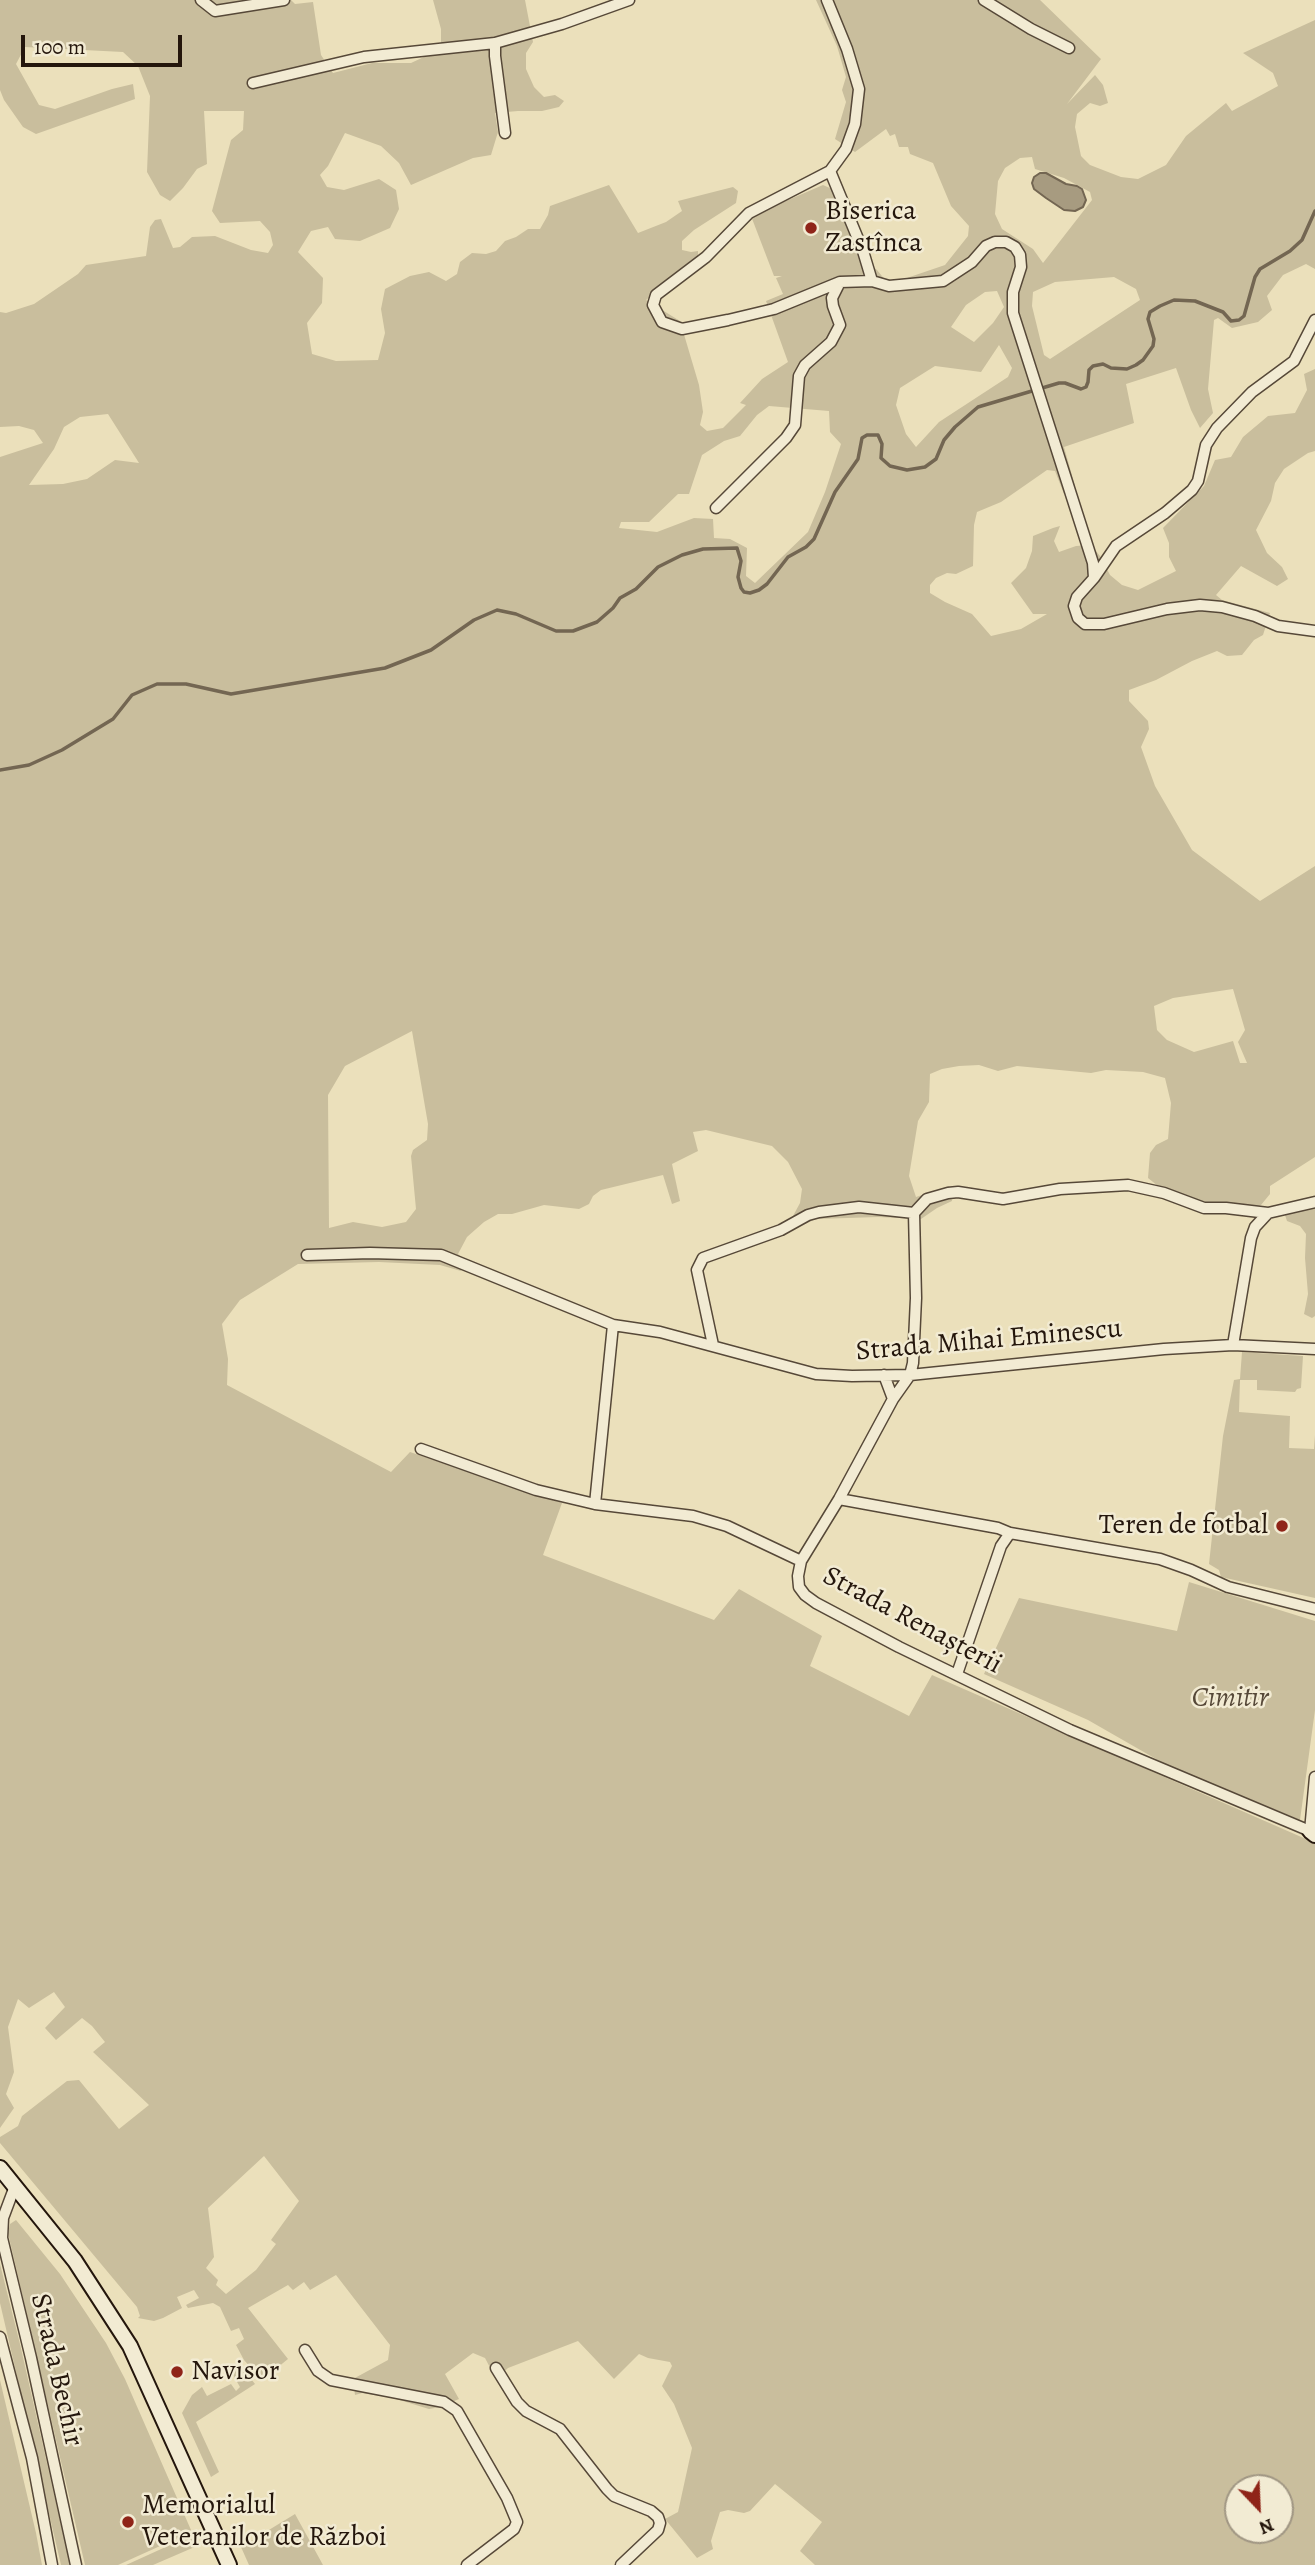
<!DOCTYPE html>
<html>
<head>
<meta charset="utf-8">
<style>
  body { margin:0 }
  #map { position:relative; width:1315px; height:2565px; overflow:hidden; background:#ebe0bb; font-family:Alegreya,serif }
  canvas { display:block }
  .north { position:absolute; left:1224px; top:2474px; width:70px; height:70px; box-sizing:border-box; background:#f2ebd3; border:2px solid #a09683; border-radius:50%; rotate:157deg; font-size:19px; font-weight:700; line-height:28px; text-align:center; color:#24160c }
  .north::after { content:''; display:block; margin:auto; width:24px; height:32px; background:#8f2418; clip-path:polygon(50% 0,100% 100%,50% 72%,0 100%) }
  .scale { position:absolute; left:21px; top:35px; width:161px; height:32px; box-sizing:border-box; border:4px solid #24160c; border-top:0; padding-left:9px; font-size:21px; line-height:24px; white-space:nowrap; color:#24160c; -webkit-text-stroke:5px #f2ebd3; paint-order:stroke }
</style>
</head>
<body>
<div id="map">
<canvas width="1315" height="2565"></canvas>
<div class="north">N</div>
<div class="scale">100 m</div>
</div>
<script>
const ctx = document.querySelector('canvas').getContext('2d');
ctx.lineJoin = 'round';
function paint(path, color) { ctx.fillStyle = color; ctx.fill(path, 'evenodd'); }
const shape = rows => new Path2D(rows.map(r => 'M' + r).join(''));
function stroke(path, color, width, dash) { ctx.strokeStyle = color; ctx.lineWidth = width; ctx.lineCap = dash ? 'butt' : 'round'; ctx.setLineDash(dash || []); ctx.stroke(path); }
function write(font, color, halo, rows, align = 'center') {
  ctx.font = font + ' Alegreya,serif'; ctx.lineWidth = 5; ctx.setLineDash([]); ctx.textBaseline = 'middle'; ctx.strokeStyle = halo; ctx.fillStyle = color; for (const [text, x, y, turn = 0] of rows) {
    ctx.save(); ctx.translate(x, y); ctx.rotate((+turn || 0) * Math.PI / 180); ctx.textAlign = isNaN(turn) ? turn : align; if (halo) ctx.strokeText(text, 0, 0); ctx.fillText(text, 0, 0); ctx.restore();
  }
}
paint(shape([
  [0,0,291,0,295,4,313,2,321,55,333,73,372,63,411,63,441,49,441,29,433,0,525,0,533,42,526,53,526,69,534,87,544,97,555,95,564,101,559,107,542,111,518,111,495,113,498,132,491,155,473,158,411,185,399,163,381,146,345,133,328,166,320,175,327,187,344,190,379,179,396,190,399,209,390,228,360,241,335,239,328,227,311,231,298,252,323,278,322,303,307,323,312,354,336,361,378,360,385,333,381,309,385,289,410,276,429,272,446,281,457,274,460,262,472,253,486,254,496,251,505,241,516,237,528,229,540,229,548,215,550,206,609,185,638,233,666,222,682,211,678,201,733,187,738,191,736,203,694,230,682,241,682,250,691,252,698,251,698,259,646,300,680,321,699,385,703,412,700,425,707,431,723,428,746,405,740,403,762,379,788,362,766,301,783,294,776,278,782,276,774,276,751,216,823,185,832,189,852,241,850,248,877,270,886,281,901,280,945,265,968,236,969,226,951,206,933,163,910,154,908,147,899,147,895,134,890,136,886,129,855,152,835,139,846,102,842,90,846,77,837,46,816,0,1040,0,1101,59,1067,104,1095,75,1103,85,1108,103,1100,106,1090,103,1077,114,1075,127,1081,156,1090,165,1121,177,1138,179,1166,165,1186,136,1226,103,1232,111,1278,86,1273,73,1243,53,1315,20,1315,269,1306,264,1283,275,1267,296,1272,310,1258,322,1232,328,1218,318,1214,320,1208,389,1213,413,1200,428,1191,410,1176,368,1126,384,1134,423,1064,447,1075,486,1064,494,1055,471,1047,470,1001,502,977,512,974,525,973,566,956,574,947,573,936,578,930,585,930,593,945,602,972,614,991,636,1021,629,1047,614,1033,614,1011,583,1026,568,1032,551,1033,536,1053,528,1060,526,1054,541,1059,552,1076,546,1091,545,1100,556,1110,575,1122,585,1138,590,1176,571,1169,557,1169,543,1163,528,1204,486,1215,460,1231,457,1243,437,1268,416,1295,413,1307,390,1304,374,1315,369,1315,451,1308,453,1284,469,1275,483,1271,501,1256,530,1267,553,1282,567,1288,579,1277,586,1241,566,1216,595,1222,600,1270,613,1263,635,1254,640,1242,655,1227,656,1217,651,1192,661,1156,680,1129,690,1129,701,1148,721,1149,729,1141,747,1155,786,1192,850,1260,901,1315,866,1315,1157,1270,1186,1270,1194,1261,1205,1255,1208,1206,1205,1158,1186,1148,1178,1150,1153,1156,1145,1168,1139,1171,1103,1165,1078,1143,1072,1106,1070,1091,1073,1017,1066,998,1071,979,1065,959,1066,942,1069,930,1074,929,1102,918,1121,909,1176,916,1197,949,1186,952,1201,937,1208,921,1219,878,1217,816,1219,798,1227,793,1216,800,1203,802,1189,788,1162,772,1146,706,1130,693,1132,698,1151,672,1164,680,1201,672,1204,663,1175,601,1190,593,1196,589,1204,579,1209,544,1205,512,1214,498,1214,484,1222,467,1237,458,1254,463,1259,461,1271,440,1265,379,1262,298,1264,240,1300,222,1324,228,1359,227,1385,391,1472,410,1452,562,1503,543,1555,714,1620,739,1589,822,1636,810,1666,909,1716,932,1675,1315,1843,1315,2565,815,2565,800,2551,822,2522,775,2484,750,2511,744,2513,728,2510,720,2512,711,2541,713,2549,697,2558,665,2519,678,2512,692,2448,674,2404,662,2386,672,2366,670,2362,648,2358,639,2354,614,2379,578,2341,508,2368,496,2379,485,2358,473,2353,445,2374,459,2399,440,2407,429,2409,393,2398,362,2393,355,2395,353,2379,388,2360,390,2345,336,2275,310,2290,304,2282,293,2290,288,2285,248,2308,288,2359,262,2380,244,2360,236,2345,244,2339,239,2328,231,2331,220,2307,213,2303,188,2308,186,2305,199,2298,194,2290,177,2297,182,2308,163,2318,154,2321,138,2318,140,2316,137,2307,0,2143,0,2137,18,2126,22,2116,67,2081,79,2080,119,2129,149,2105,93,2052,105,2042,92,2026,82,2018,56,2040,45,2028,65,2007,54,1992,29,2008,18,1999,8,2027,14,2072,6,2094,14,2108,0,2128,0,457,43,443,34,430,19,426,0,427,0,312,6,313,34,304,78,274,86,265,146,256,150,227,155,220,161,219,173,248,180,247,192,237,215,236,251,250,268,253,273,245,270,232,260,221,220,223,212,211,231,140,243,130,244,111,204,111,207,164,197,169,183,188,170,201,160,195,147,172,150,96,138,66,123,52,25,47,16,64,39,105,55,109,112,89,133,84,135,99,36,134,23,127,4,100,0,90],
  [1032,157,1035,169,1064,178,1090,192,1092,200,1043,263,1033,249,1002,229,995,214,998,181,1005,168,1020,158],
  [1114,277,1136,289,1140,300,1050,359,1044,355,1032,306,1033,292,1055,282],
  [997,291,1004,307,993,323,974,342,951,327,966,305,985,292],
  [999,345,1012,368,1008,377,939,422,916,447,906,434,896,405,900,388,935,366,981,372],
  [769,406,829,411,830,432,841,444,825,492,808,532,755,583,746,576,747,548,730,539,714,538,713,519,694,518,657,532,619,528,621,522,649,522,678,494,689,494,702,455,724,441,740,436,757,415],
  [108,414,139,463,115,460,87,479,63,484,29,485,54,449,64,427,80,417],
  [1233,989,1245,1030,1238,1042,1247,1063,1240,1063,1233,1041,1194,1052,1167,1040,1157,1030,1154,1006,1173,998],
  [412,1031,428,1124,427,1140,413,1150,411,1156,416,1209,406,1222,382,1227,353,1222,329,1228,328,1095,345,1066],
  [264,2156,299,2201,271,2240,276,2244,256,2270,226,2294,216,2285,218,2280,206,2268,214,2257,208,2208],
  [1238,2488,1280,2488,1280,2530,1238,2530],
  [1315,1207,1315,1316,1312,1318,1304,1314,1308,1294,1305,1258,1306,1234,1300,1226,1287,1221,1285,1215],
  [1242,1352,1303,1356,1301,1388,1297,1389,1295,1392,1257,1390,1257,1380,1240,1380,1239,1412,1290,1416,1289,1448,1314,1449,1315,1435,1315,1598,1221,1577,1219,1570,1209,1564,1223,1436,1234,1380,1240,1379],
  [1189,1582,1315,1621,1315,1710,1300,1820,1163,1763,1088,1720,984,1674,1019,1598,1177,1631],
  [16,2220,60,2274,106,2343,125,2379,191,2530,189,2533,118,2565,85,2565,8,2233,10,2224],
  [0,2264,20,2344,70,2565,61,2565,0,2303],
  [238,2362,255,2384,196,2422,219,2472,211,2477,182,2413,192,2395,202,2387,207,2396,231,2384,236,2391,240,2387,229,2368],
  [0,2380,36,2533,42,2565,0,2565],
  [295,2514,323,2565,249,2565,241,2547],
  [192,2535,197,2546,153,2565,126,2565]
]), '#c9be9d');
const water = shape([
  [1040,173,1046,173,1066,184,1077,186,1082,189,1086,200,1083,207,1075,211,1064,210,1046,198,1034,189,1032,183,1034,177,1040,173]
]);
paint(water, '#a79b80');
stroke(water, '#736652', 2);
stroke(shape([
  [0,770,29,765,62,750,113,719,132,695,157,684,186,684,231,694,385,668,431,650,474,620,497,610,516,614,556,631,573,631,597,622,613,608,620,598,636,589,658,567,682,555,703,549,737,548,741,561,738,577,741,588,744,592,750,593,759,590,767,584,788,557,806,547,814,539,835,492,858,459,862,438,867,435,878,435,882,444,881,458,890,466,907,470,925,467,936,459,944,440,955,427,978,407,1059,383,1065,383,1081,389,1086,387,1088,382,1089,370,1093,366,1103,364,1111,368,1127,369,1136,365,1143,360,1153,346,1154,339,1148,319,1150,312,1160,306,1174,300,1195,301,1223,312,1231,321,1239,320,1244,316,1255,277,1260,269,1290,251,1302,240,1315,211]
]), '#736652', 3.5);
const street = shape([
  [201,0,215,11,284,0],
  [827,0,847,49,859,89,855,124,846,149,830,171,749,213,706,257,656,295,653,305,662,322,682,329,728,320,774,309,840,282,872,281,889,286,943,281,972,262,986,246,995,242,1006,242,1015,247,1020,255,1021,267,1013,292,1013,313,1093,563,1094,578,1077,597,1074,606,1078,618,1085,624,1104,624,1167,609,1200,605,1222,607,1255,616,1278,626,1315,631],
  [984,0,1031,29,1069,48],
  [495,43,495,56,505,133],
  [253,83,364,57,495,43,562,24,629,0],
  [830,171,863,251,872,281],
  [716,508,786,438,795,425,799,376,805,365,831,342,840,325,833,306,832,298,840,282],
  [1094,578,1116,546,1165,513,1192,490,1198,481,1206,445,1217,428,1252,392,1294,361,1315,320],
  [914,1213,916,1298,913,1363,910,1375,893,1399,839,1499,801,1561,798,1576,799,1587,805,1595,816,1603,899,1647,1070,1730,1310,1831,1315,1777],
  [307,1255,370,1253,441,1255,613,1325,660,1332,816,1374,852,1376,910,1375,1164,1349,1233,1345,1315,1349],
  [713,1345,697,1270,703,1258,781,1230,808,1215,819,1212,859,1207,914,1213,927,1199,948,1193,958,1192,1003,1199,1060,1189,1128,1185,1164,1193,1204,1208,1226,1208,1268,1213,1315,1202],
  [1233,1345,1251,1238,1255,1227,1268,1213],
  [884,1375,893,1399],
  [421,1449,536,1490,595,1504,693,1516,727,1526,801,1561],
  [839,1499,998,1528,1010,1533,1160,1559,1191,1570,1228,1587,1315,1609],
  [595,1504,613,1325],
  [957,1674,1001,1546,1010,1533],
  [15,2186,3,2218,2,2238,31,2358,76,2565],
  [0,2337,32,2458,52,2565],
  [305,2350,318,2371,331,2380,444,2402,457,2411,507,2498,517,2522,514,2529,467,2565],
  [496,2368,517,2402,526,2411,560,2429,607,2489,614,2496,651,2511,658,2517,660,2523,658,2530,621,2565]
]);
const secondary = shape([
  [1310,1831,1315,1835],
  [0,2168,75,2261,130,2346,229,2565]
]);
stroke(street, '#564838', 13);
stroke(secondary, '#24160c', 18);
stroke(street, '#f2ebd3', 10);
stroke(secondary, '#f2ebd3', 14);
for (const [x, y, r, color] of [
  [811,228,7,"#8f2418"],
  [1282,1526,7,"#8f2418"],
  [177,2372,7,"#8f2418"],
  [128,2522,7,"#8f2418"]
]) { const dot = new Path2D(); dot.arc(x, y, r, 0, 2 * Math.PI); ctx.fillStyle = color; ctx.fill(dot); stroke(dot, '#f2ebd3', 2.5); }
write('28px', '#24160c', '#f2ebd3', [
  ["Biserica",825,212],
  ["Zastînca",825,244],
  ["Teren de fotbal",1268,1526,"right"],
  ["Navisor",191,2372],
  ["Memorialul",142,2506],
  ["Veteranilor de Război",142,2538]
], 'left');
write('28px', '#24160c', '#f2ebd3', [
  ["Strada Mihai Eminescu",989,1341,-5],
  ["Strada Renașterii",912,1621,28],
  ["Strada Bechir",56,2370,77]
]);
write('italic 28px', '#564838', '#f2ebd3', [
  ["Cimitir",1230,1699]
]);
</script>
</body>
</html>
